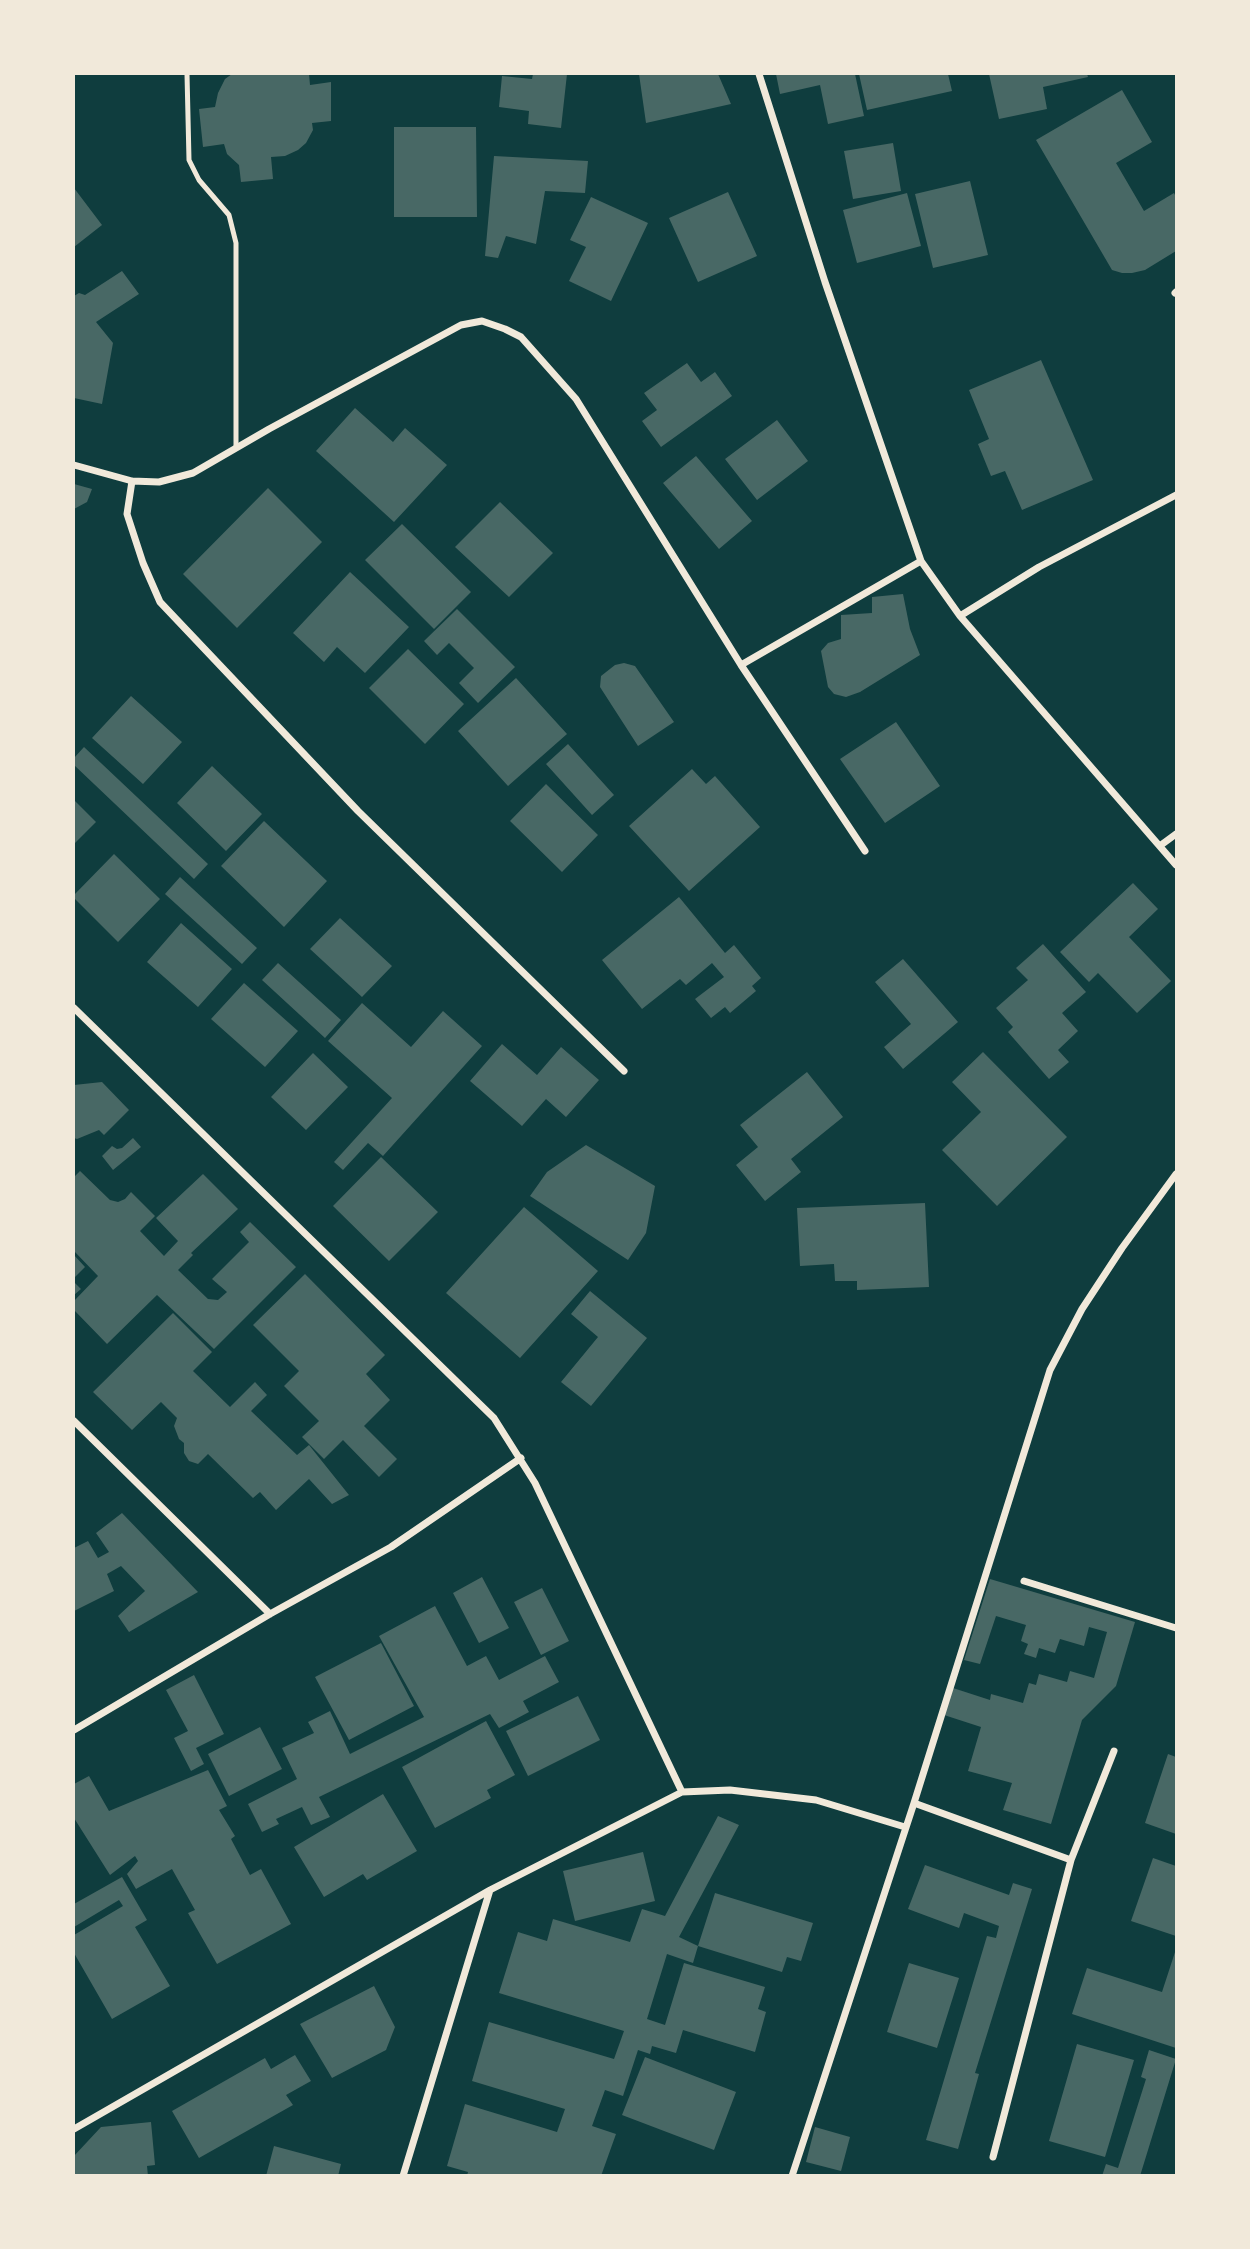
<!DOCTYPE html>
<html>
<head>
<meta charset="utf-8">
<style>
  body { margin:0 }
  #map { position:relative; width:1250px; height:2249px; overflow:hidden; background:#0f3d3e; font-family:"Varela Round",sans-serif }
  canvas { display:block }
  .frame { position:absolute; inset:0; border:75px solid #f1e9da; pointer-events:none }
</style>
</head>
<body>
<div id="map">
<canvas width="1250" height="2249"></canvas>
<div class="frame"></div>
</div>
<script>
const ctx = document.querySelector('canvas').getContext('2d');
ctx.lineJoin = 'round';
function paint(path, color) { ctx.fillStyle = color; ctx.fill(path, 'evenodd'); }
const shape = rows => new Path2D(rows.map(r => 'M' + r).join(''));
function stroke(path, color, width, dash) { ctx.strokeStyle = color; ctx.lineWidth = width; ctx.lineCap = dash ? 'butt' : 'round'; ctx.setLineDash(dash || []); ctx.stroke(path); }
paint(shape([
  [232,74,309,74,310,85,331,82,331,121,312,123,313,130,306,143,298,150,285,156,271,157,273,179,241,182,239,165,227,154,224,144,203,147,199,109,215,107,218,93,225,79],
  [533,74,567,74,561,128,528,124,529,111,499,107,502,76,532,79],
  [639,74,718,74,731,104,646,123],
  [776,74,855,74,864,116,828,124,820,85,780,94],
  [859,74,948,74,952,91,867,110],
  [989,74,1087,74,1088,77,1043,87,1047,109,999,119],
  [1122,90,1152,142,1116,163,1144,211,1174,193,1176,197,1176,251,1145,270,1132,273,1122,273,1112,270,1036,140],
  [394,127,476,127,477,217,394,217],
  [893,143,901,191,853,199,844,151],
  [494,156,588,161,585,193,545,191,536,244,506,236,498,258,485,256],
  [970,181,988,255,933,268,915,194],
  [74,188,102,225,74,247],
  [728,192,757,256,698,282,669,218],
  [907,193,921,246,857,263,843,210],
  [591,197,648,223,611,301,569,281,586,247,570,240],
  [122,271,139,294,96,322,113,343,102,404,74,398,74,296,79,293,85,295],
  [1041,360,1093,480,1022,510,1005,471,991,476,978,444,989,439,969,390],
  [687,363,701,382,715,372,732,396,661,447,642,421,657,410,644,393],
  [355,408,393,442,405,428,447,465,394,522,316,451],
  [777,420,808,461,757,500,725,459],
  [696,456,752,521,719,549,663,483],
  [74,484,92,489,87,502,74,509],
  [268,488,322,542,237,628,183,574],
  [500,502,553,553,509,597,455,547],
  [402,524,471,592,434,629,365,560],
  [350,572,409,627,365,673,337,647,324,662,293,633],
  [903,594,910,629,920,655,860,692,846,697,834,694,828,687,821,651,828,643,841,639,841,615,872,613,872,597],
  [457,609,515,667,478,703,459,683,474,668,449,643,437,655,424,641],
  [408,649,464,704,425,744,369,688],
  [624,663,635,666,674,722,638,746,600,687,601,676,615,665],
  [516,678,567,734,508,786,458,731],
  [131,696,182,742,143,784,92,738],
  [896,722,940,786,885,823,840,759],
  [568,744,614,795,592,815,546,764],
  [84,747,208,864,194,879,74,765,74,758],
  [212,766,262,814,226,851,177,803],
  [692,769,706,784,715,776,760,827,689,891,629,826],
  [546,784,598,835,562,872,510,821],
  [74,800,96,822,74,844],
  [264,821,327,881,284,927,221,866],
  [114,854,160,899,118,942,74,898,74,895],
  [180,877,257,948,242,964,165,894],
  [1133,883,1158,909,1129,937,1171,981,1137,1013,1098,973,1089,982,1060,952],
  [679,897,725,953,734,945,761,978,752,986,756,991,730,1013,725,1007,711,1018,695,999,724,977,712,963,686,985,680,979,642,1009,602,960],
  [340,918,392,966,362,997,310,949],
  [181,923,232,969,198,1007,147,962],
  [1043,944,1086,992,1062,1013,1078,1031,1058,1050,1069,1062,1049,1079,1008,1032,1013,1027,996,1008,1028,980,1016,968],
  [903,959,958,1022,903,1069,884,1047,911,1024,875,982],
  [278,963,341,1020,325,1038,262,980],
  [244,983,298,1031,265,1067,211,1019],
  [362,1003,411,1047,443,1011,482,1046,383,1156,368,1143,343,1170,334,1162,392,1098,328,1041],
  [502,1044,537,1075,561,1047,599,1080,566,1117,546,1099,522,1126,470,1081],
  [983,1052,1067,1137,997,1206,942,1150,981,1112,952,1082],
  [313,1053,348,1087,306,1130,271,1097],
  [807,1072,843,1117,791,1159,801,1172,765,1201,736,1165,758,1147,740,1125],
  [102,1082,129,1110,104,1135,99,1130,77,1139,74,1138,74,1085],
  [133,1138,141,1147,113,1170,102,1156,112,1146,117,1149,122,1148],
  [586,1145,655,1186,646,1233,628,1260,530,1196,547,1172],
  [381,1157,438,1212,389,1261,333,1206],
  [80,1171,110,1200,118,1202,125,1199,131,1192,155,1216,140,1231,164,1256,178,1241,156,1218,203,1174,238,1209,191,1253,193,1255,178,1270,208,1299,218,1300,227,1292,212,1279,249,1242,240,1232,250,1222,296,1267,214,1349,157,1295,107,1344,74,1310,74,1301,98,1276,74,1251,74,1177],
  [925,1203,929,1287,857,1290,857,1281,835,1281,834,1264,800,1266,797,1208],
  [524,1207,598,1271,520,1358,446,1293],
  [74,1255,85,1267,74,1278],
  [305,1274,385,1355,366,1374,390,1400,364,1426,397,1459,379,1477,343,1440,324,1459,302,1437,319,1421,284,1386,299,1371,253,1325],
  [74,1282,81,1289,74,1295],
  [590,1291,647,1338,591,1406,561,1382,598,1337,571,1314],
  [173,1313,212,1352,193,1371,230,1407,255,1382,267,1395,251,1411,297,1455,309,1445,349,1495,332,1504,309,1479,276,1510,260,1492,253,1498,208,1454,198,1464,189,1461,184,1453,184,1443,179,1439,174,1426,177,1418,161,1402,132,1430,93,1392],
  [122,1513,198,1592,129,1632,118,1616,145,1591,121,1566,107,1574,114,1591,74,1611,74,1548,88,1541,98,1558,109,1552,96,1533],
  [482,1577,509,1628,479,1643,453,1593],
  [990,1579,1135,1622,1116,1686,1082,1720,1051,1824,1003,1810,1012,1783,968,1771,981,1727,944,1715,953,1688,990,1700,991,1694,1023,1703,1029,1683,1036,1685,1039,1674,1067,1682,1070,1671,1094,1678,1107,1632,1089,1627,1084,1646,1060,1639,1055,1653,1039,1648,1036,1658,1024,1654,1028,1644,1021,1641,1026,1625,996,1616,980,1664,964,1660],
  [542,1588,569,1641,541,1655,514,1602],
  [435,1606,467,1666,486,1656,499,1680,545,1656,559,1682,523,1701,529,1712,499,1728,490,1714,319,1797,330,1817,311,1825,302,1807,276,1819,279,1824,262,1832,248,1804,297,1779,282,1748,314,1733,308,1722,330,1711,350,1754,424,1717,379,1636],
  [381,1643,414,1706,349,1740,315,1677],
  [194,1675,224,1734,196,1748,204,1764,191,1771,174,1738,188,1731,166,1690],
  [578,1696,600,1740,528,1776,506,1731],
  [486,1721,515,1775,487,1790,491,1798,435,1828,402,1767],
  [260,1727,282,1769,229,1796,208,1754],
  [1168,1754,1176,1757,1176,1834,1145,1823],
  [208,1770,227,1806,219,1810,235,1836,231,1839,250,1875,261,1869,291,1924,217,1964,188,1913,195,1910,172,1869,136,1889,127,1874,138,1861,135,1856,110,1875,74,1818,74,1784,89,1776,109,1811],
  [383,1794,417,1851,367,1880,363,1874,324,1897,294,1847],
  [718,1816,739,1825,679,1937,698,1946,693,1963,667,1954,647,2019,665,2025,684,1963,765,1987,758,2009,766,2012,755,2052,683,2030,676,2053,652,2046,650,2054,638,2050,623,2096,605,2090,592,2126,616,2134,601,2176,467,2176,468,2172,447,2166,465,2104,557,2132,565,2109,472,2081,489,2022,614,2059,624,2031,499,1993,518,1932,547,1941,553,1919,630,1942,642,1909,665,1916],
  [643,1852,655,1901,575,1921,563,1871],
  [1153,1858,1176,1866,1176,1936,1131,1921],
  [925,1865,1009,1895,1013,1883,1032,1889,975,2073,979,2074,958,2149,926,2140,987,1936,996,1938,999,1926,964,1913,959,1928,908,1909],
  [122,1877,147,1920,135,1927,170,1986,112,2019,74,1953,74,1935,123,1906,119,1900,74,1927,74,1904],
  [715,1893,813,1923,801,1961,787,1957,782,1972,698,1946],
  [1176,1949,1176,2048,1072,2014,1087,1968,1162,1992],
  [909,1963,959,1978,937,2048,887,2032],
  [374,1986,395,2027,386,2050,332,2078,300,2024],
  [1077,2044,1134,2060,1105,2157,1049,2141],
  [1149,2050,1176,2059,1140,2176,1102,2176,1106,2164,1118,2168,1146,2079,1141,2077],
  [295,2055,311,2081,286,2095,293,2105,199,2158,172,2111,265,2058,271,2069],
  [645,2057,736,2092,714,2150,622,2115],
  [151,2122,155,2165,147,2166,148,2176,74,2176,74,2156,101,2127],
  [815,2127,850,2137,841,2171,806,2162],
  [274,2146,341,2164,338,2176,266,2176]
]), '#486865');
stroke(shape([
  [187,74,189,160,199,180,229,215,236,243,236,448]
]), '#f1e9da', 5);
stroke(shape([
  [759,74,825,282,921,561,960,616,1176,865],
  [1175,293,1176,292],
  [74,465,132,481,159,482,193,473,269,429,461,325,482,321,505,329,521,337,576,399,741,665,865,851],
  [132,481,127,514,143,563,160,602,358,811,624,1071],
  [960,616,1039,567,1176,495],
  [741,665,921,561],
  [1161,845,1176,834],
  [74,1008,494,1418,535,1483,682,1792],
  [74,1421,270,1614],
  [1024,1581,1176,1628],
  [74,1730,270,1614,391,1547,521,1458],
  [914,1803,1071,1860,993,2157],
  [1071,1860,1114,1751],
  [74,2129,490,1890,682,1792,730,1790,816,1800,905,1827],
  [403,2176,490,1890],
  [792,2176,914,1803,1050,1370,1082,1309,1122,1248,1176,1174]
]), '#f1e9da', 7);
</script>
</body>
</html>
